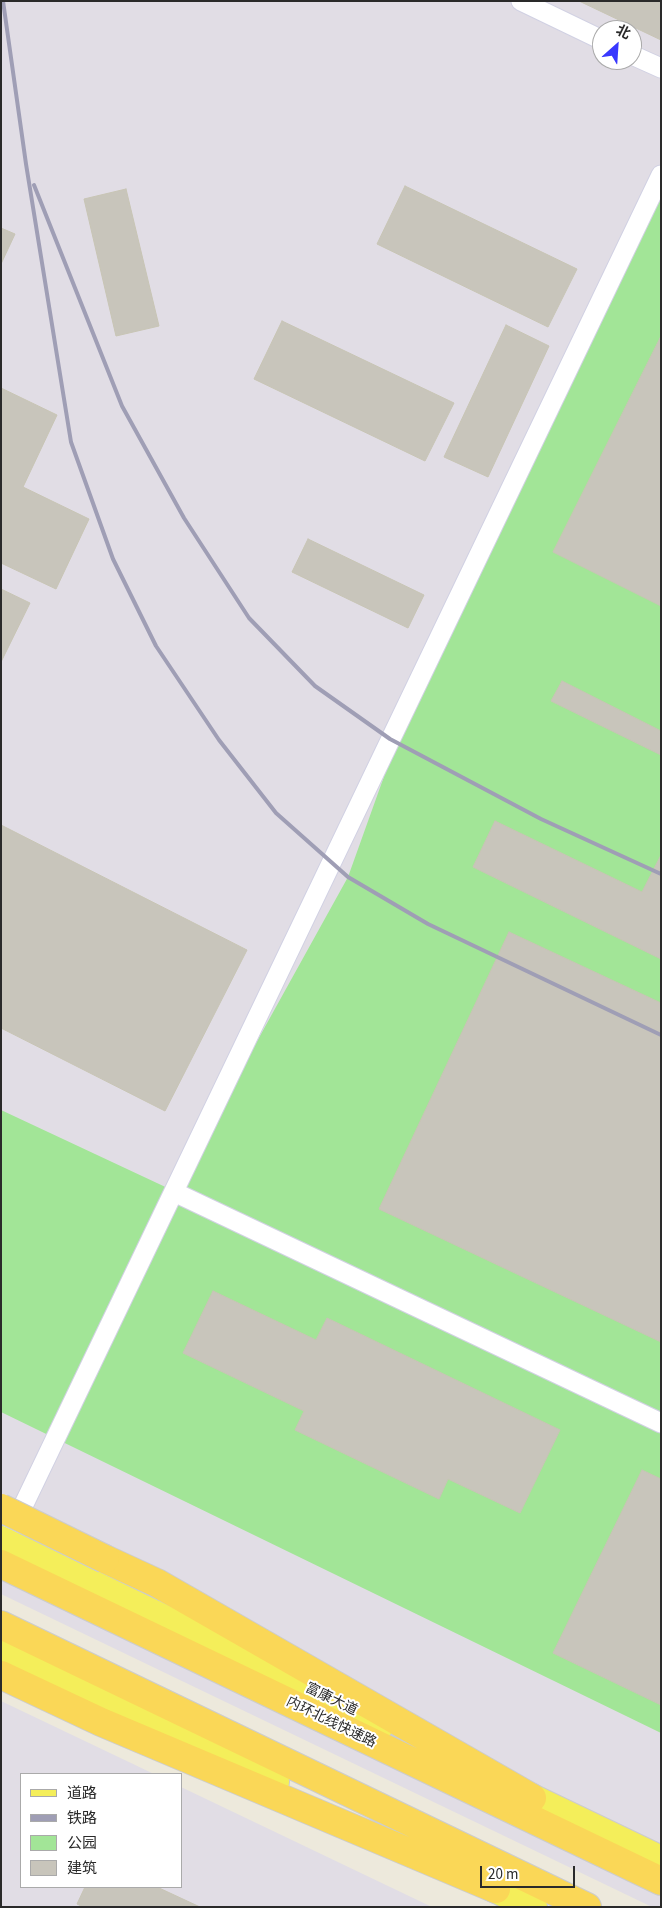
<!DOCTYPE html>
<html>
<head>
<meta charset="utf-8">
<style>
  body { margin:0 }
  #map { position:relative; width:662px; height:1908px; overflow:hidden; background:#ede9dc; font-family:"Source Sans 3","Noto Sans SC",sans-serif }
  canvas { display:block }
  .frame { position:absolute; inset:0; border:2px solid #2a2a2a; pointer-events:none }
  .legend { position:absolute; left:20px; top:1773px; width:162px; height:115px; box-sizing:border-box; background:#fff; border:1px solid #aaa; margin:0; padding:6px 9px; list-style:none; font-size:15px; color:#2a2a2a }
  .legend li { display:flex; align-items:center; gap:10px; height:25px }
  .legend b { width:25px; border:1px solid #aaa }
  .north { position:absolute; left:592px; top:20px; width:50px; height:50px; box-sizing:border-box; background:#fff; border:1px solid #aaa; border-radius:50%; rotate:26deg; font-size:14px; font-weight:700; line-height:20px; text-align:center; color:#2a2a2a }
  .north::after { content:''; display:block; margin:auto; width:18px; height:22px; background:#3938fe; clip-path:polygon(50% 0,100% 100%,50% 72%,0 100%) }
  .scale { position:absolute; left:480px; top:1866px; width:95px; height:22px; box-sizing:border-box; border:2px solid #2a2a2a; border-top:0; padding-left:6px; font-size:15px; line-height:18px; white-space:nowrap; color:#2a2a2a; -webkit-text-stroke:4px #fff; paint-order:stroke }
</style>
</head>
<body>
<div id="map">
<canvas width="662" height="1908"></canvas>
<div class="frame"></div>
<ul class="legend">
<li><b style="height:6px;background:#f4ee5a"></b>道路</li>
<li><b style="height:6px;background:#9f9eb5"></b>铁路</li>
<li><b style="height:14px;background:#a2e597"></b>公园</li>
<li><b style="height:14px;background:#c8c5bb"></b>建筑</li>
</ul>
<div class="north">北</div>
<div class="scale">20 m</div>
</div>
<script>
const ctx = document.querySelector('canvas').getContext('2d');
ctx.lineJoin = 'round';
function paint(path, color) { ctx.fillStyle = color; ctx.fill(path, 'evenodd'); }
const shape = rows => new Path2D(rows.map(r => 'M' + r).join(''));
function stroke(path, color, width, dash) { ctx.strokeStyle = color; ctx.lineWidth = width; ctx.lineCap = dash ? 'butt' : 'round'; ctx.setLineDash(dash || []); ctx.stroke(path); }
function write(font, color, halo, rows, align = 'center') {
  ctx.font = font + ' "Source Sans 3","Noto Sans SC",sans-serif'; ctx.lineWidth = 4; ctx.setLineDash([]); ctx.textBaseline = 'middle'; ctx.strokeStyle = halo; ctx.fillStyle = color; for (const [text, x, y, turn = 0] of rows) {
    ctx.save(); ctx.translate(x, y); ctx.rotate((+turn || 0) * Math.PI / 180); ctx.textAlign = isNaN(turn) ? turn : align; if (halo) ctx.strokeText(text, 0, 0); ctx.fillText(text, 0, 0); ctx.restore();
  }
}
paint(shape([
  [1,1,661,1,661,1907,652,1907,1,1594],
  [602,30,632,30,632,60,602,60],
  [1,1701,154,1774,21,1774,21,1887,181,1887,181,1787,432,1907,1,1907]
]), '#e1dde5');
paint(shape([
  [661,175,661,1733,1,1412,1,1110,174,1191,348,877,396,743]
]), '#a2e597');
const building = shape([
  [579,1,661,1,661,40,579,1],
  [405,186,577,269,548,327,377,244,405,186],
  [126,189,159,326,116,336,84,199,126,189],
  [1,228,15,234,1,264,1,228],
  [282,321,454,403,425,461,254,379,282,321],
  [506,325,549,346,488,477,444,457,506,325],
  [661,336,661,606,553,552,661,336],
  [1,388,57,415,23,487,89,519,56,589,1,563,1,388],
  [308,539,424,595,408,628,292,572,308,539],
  [1,589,30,603,1,662,1,589],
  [562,681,661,731,661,755,551,701,562,681],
  [495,821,642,892,661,855,661,959,473,867,495,821],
  [1,825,247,950,165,1111,1,1028,1,825],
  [509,932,661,1003,661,1342,379,1209,509,932],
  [213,1291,316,1340,327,1318,560,1430,520,1513,448,1479,439,1499,295,1430,304,1411,183,1353,213,1291],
  [642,1470,661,1479,661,1705,553,1653,642,1470],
  [85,1887,157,1887,200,1907,83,1907,77,1904,85,1887]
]);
paint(building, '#c8c5bb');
stroke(building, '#c8c5b5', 1);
const service = shape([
  [521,1,602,40],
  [632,55,661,68],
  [174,1192,661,1423],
  [13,1527,661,175]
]);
const primary = shape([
  [1,1540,381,1724],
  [1,1651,275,1782],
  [511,1788,661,1860],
  [476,1879,533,1907]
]);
const trunk = shape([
  [105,1559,157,1583,532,1798],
  [1,1564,661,1881],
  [1,1625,587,1907],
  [1,1675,101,1722,496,1889]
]);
stroke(service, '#d1d1e3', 21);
stroke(primary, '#ccc', 30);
stroke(trunk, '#ccc', 30);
stroke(service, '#fff', 19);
stroke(primary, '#f4ee5a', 28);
stroke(trunk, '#fad757', 28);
stroke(shape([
  [3,1,26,164,71,442,113,559,156,646,219,740,276,813,348,877,428,924,661,1035],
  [34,185,122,406,184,518,249,618,315,686,390,739,541,819,661,874]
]), '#9f9eb5', 4);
const trunkBridge = shape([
  [1,1508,105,1559]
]);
stroke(trunkBridge, '#ccc', 30, []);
stroke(trunkBridge, '#fad757', 28);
write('14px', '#2a2a2a', '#fff', [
  ["富康大道",331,1700,26],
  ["内环北线快速路",331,1723,26]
]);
</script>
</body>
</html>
